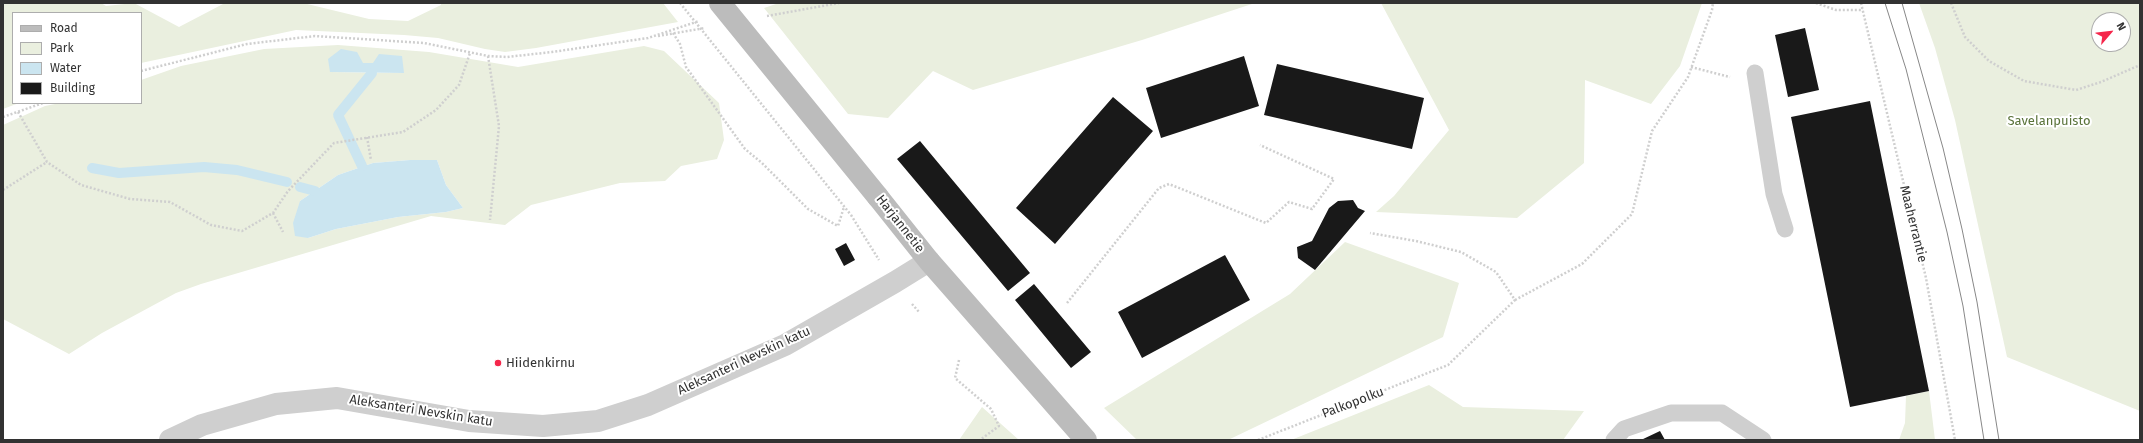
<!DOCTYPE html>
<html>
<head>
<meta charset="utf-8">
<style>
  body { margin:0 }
  #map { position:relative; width:2143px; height:443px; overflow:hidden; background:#fff; font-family:"Fira Sans",sans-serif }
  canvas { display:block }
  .frame { position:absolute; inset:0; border:4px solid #323232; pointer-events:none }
  .legend { position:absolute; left:12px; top:12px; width:130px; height:92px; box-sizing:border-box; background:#fff; border:1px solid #adadad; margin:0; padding:5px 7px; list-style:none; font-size:12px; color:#323232 }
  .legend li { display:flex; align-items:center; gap:8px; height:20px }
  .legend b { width:20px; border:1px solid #adadad }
  .north { position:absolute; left:2091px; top:12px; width:40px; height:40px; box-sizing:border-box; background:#fff; border:1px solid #adadad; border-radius:50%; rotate:62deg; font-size:11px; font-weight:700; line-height:16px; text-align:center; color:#323232 }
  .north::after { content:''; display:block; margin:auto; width:14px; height:18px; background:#f5274b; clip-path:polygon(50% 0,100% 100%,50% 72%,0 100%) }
</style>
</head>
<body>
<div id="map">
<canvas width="2143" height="443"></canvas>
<div class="frame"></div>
<ul class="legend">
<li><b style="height:5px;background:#bcbcbc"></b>Road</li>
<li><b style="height:11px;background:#eaefdf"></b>Park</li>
<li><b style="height:11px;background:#cbe5f0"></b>Water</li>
<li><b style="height:11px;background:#191919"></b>Building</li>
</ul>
<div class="north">N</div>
</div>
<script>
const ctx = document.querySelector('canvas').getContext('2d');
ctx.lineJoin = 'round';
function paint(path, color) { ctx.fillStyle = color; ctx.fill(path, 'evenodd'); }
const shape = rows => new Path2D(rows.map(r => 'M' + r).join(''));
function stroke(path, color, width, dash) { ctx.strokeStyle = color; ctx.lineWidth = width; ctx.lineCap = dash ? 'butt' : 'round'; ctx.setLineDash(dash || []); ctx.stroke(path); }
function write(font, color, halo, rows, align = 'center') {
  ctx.font = font + ' "Fira Sans",sans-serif'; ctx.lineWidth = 4; ctx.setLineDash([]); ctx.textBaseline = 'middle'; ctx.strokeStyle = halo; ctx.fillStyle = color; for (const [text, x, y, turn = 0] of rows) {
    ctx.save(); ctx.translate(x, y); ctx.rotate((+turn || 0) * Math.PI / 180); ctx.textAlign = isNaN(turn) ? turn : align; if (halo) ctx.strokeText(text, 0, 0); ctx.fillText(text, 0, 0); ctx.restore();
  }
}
paint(shape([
  [4,3,101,3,106,6,134,3,179,27,223,4,242,3,303,3,369,19,408,21,441,5,441,3,663,3,678,22,536,48,505,52,485,49,438,38,404,35,296,30,141,63,141,13,13,13,13,103,19,103,3,109],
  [779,3,1255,3,1142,40,973,90,933,71,888,118,848,114,764,8],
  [1381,3,1702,3,1680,66,1651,104,1585,80,1584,163,1517,218,1376,212,1394,196,1449,130],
  [1919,3,2140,3,2140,411,2007,357,1955,120,1935,48],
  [2099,20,2123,20,2123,44,2099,44],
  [338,45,429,52,518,67,644,46,664,51,719,103,724,140,717,159,681,166,665,181,620,183,531,205,505,225,431,216,201,284,176,293,102,333,69,354,3,319,3,125,45,106,60,103,141,103,141,80,181,66,264,49],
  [363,63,373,63,404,73,330,72],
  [410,160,437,160,446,185,463,208,446,212,398,217,336,229,308,238,300,201,338,175,373,163],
  [1345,242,1459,283,1443,337,1228,440,1137,440,1104,408,1290,294],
  [1429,385,1463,407,1584,411,1563,440,1291,440],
  [1929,391,1935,440,1899,440,1905,423,1906,396],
  [982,407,1019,440,959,440]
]), '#eaefdf');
paint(shape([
  [341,49,357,52,363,63,373,63,379,54,402,56,404,73,330,72,328,59],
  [410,160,437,160,446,185,463,208,446,212,398,217,336,229,308,238,295,236,293,223,300,201,338,175,373,163]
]), '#cbe5f0');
stroke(shape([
  [362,166,338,115,372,73],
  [92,168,119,173,204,167,237,170,287,182],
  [300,187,315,191]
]), '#cbe5f0', 10);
paint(shape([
  [1805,28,1819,90,1788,97,1775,35],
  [1244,56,1259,106,1161,138,1146,88],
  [1277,64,1424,98,1412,149,1264,115],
  [1113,97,1153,131,1055,244,1016,208],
  [1870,101,1929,391,1850,407,1791,117],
  [920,141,1030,273,1008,291,897,159],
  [1353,200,1358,208,1365,211,1315,270,1298,258,1297,247,1312,241,1329,208,1338,201],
  [846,243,855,260,844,266,835,249],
  [1225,255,1250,300,1142,358,1118,312],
  [1034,284,1091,352,1071,368,1015,300],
  [1660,431,1665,440,1641,440]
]), '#191919');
stroke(shape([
  [1816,3,1836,10,1863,10],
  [1861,3,1926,278,1955,440],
  [1951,3,1965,37,1989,61,2024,81,2076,90,2101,82,2140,65],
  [767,16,839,3],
  [673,33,680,44,686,67,745,149,762,163,808,209,838,226,844,207],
  [658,36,705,28],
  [488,56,499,126,490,220],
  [1691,67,1730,77],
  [141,71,247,44,315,36,424,43,488,56,507,57,552,52,648,38,699,21],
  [18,112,47,162,81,185,130,199,170,202,211,225,242,231,273,213,288,191,334,143,403,132,436,110,459,85,470,53],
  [3,117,43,103],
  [367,137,371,160],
  [3,190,47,162],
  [273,213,283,232],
  [851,215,879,260],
  [1515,300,1582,264,1632,214,1652,131,1688,77,1712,10,1713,3],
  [1067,303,1159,188,1169,184,1266,223,1289,202,1312,209,1334,179,1260,145],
  [912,304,919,312],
  [959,360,955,378,991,409,999,426,980,440],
  [1258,440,1448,365,1515,300,1496,272,1461,252,1416,241,1370,233]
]), '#cfcfcf', 2.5, [2, 2]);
stroke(shape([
  [1755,73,1774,194,1785,229],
  [1614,440,1624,429,1671,413,1722,413,1763,440]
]), '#cfcfcf', 17);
stroke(shape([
  [170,440,202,425,276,404,337,398,469,421,543,426,598,421,648,405,785,345,895,282,929,261]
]), '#cfcfcf', 22);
stroke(shape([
  [878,197,929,261,1086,440]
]), '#bcbcbc', 22);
stroke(shape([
  [1885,3,1906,69,1947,232,1963,306,1984,440],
  [1902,3,1943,148,1962,229,1977,302,1999,440]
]), '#878787', 1);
stroke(shape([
  [680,3,851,215]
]), '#cfcfcf', 2.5, [2, 2]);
stroke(shape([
  [720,3,878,197]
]), '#bcbcbc', 22);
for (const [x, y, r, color] of [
  [498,363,4,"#f5274b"]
]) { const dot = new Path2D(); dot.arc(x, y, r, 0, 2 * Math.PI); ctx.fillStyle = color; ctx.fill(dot); stroke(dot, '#fff', 1.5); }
write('13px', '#5a733a', '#fff', [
  ["Savelanpuisto",2049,121]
]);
write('13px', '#323232', '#fff', [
  ["Harjannetie",900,224,52],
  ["Maaherrantie",1913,224,76],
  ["Aleksanteri Nevskin katu",744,361,-25],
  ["Palkopolku",1353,403,-21],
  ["Aleksanteri Nevskin katu",421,411,9]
]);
write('13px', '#323232', '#fff', [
  ["Hiidenkirnu",506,363]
], 'left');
</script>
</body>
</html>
